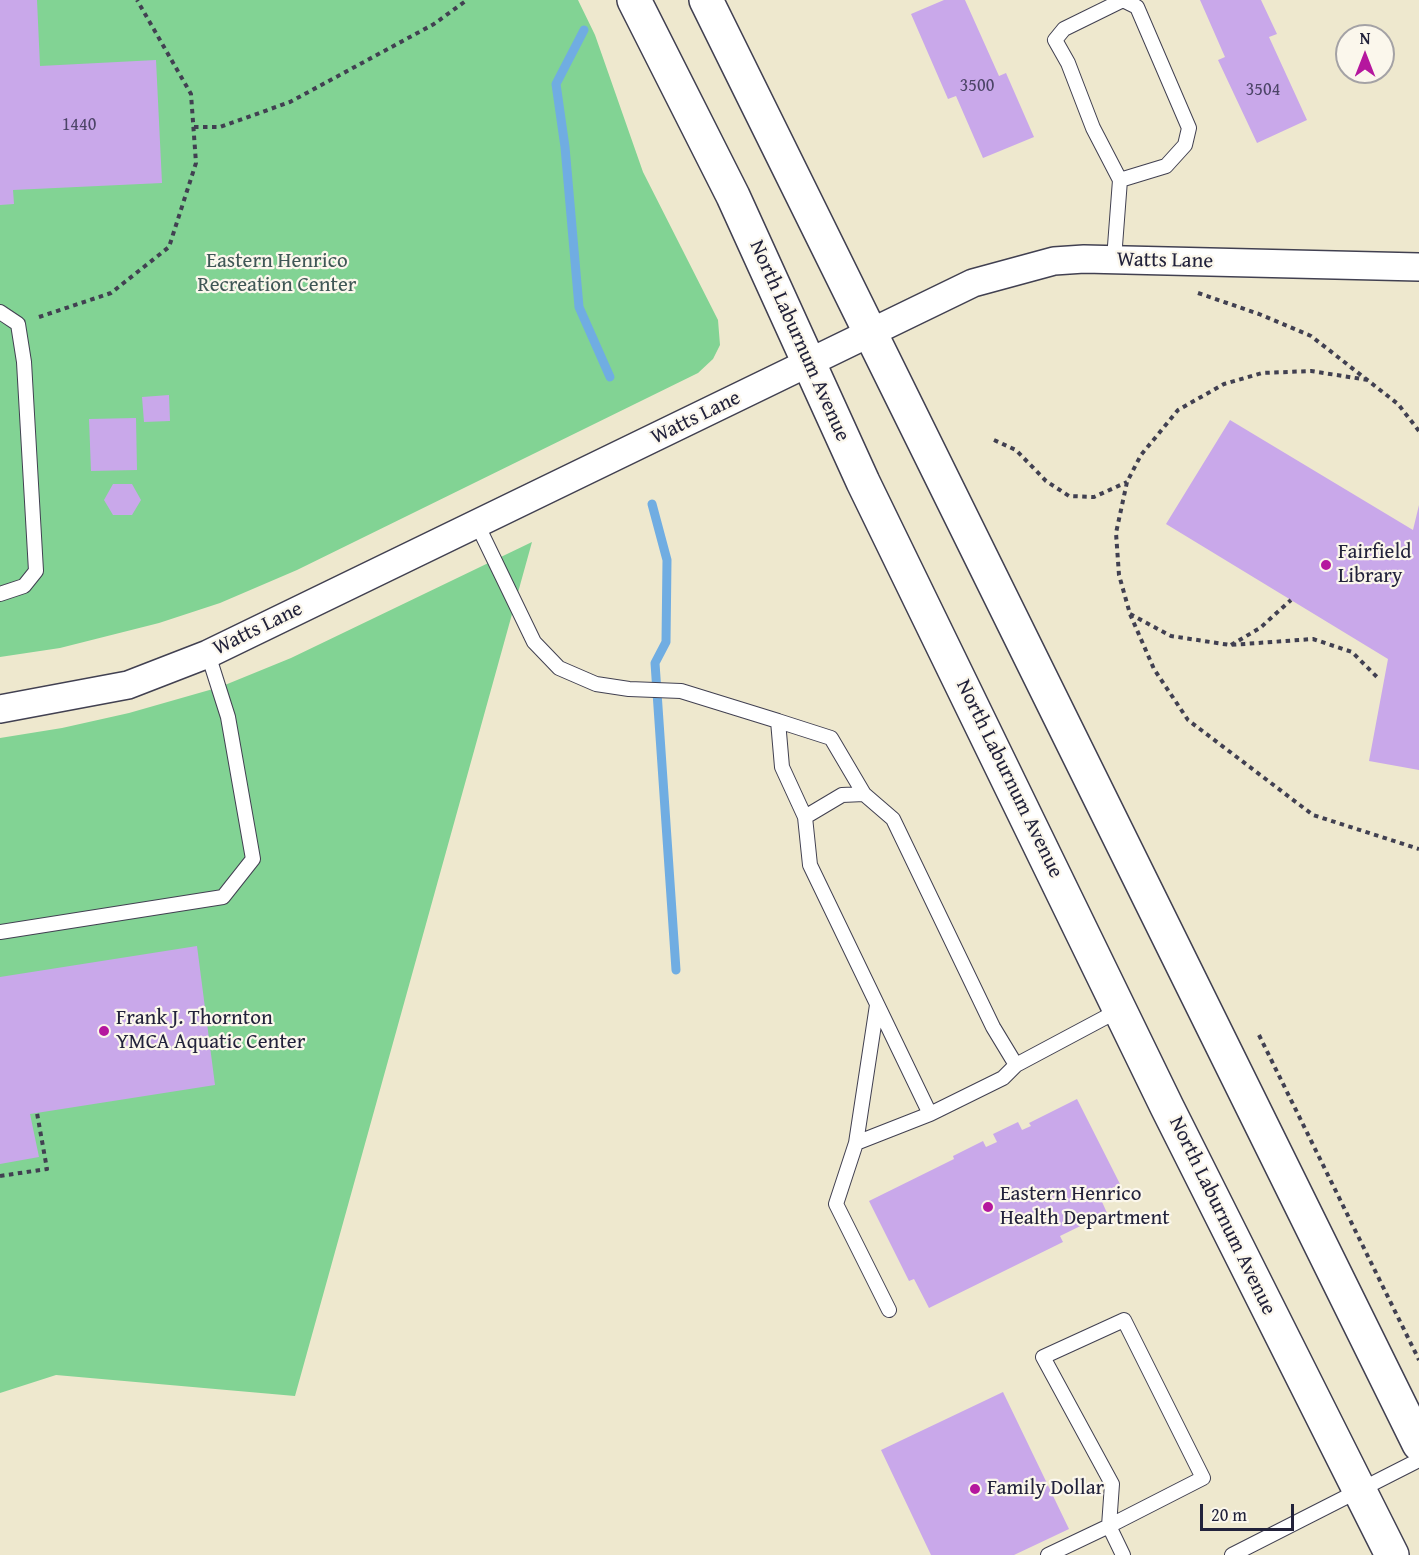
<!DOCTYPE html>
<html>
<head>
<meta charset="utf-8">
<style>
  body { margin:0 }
  #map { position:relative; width:1419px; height:1555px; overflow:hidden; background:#eee8ce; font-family:"Gentium Book Plus",serif }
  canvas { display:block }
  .north { position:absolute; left:1335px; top:24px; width:60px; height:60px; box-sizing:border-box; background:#fbf7ec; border:2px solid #a4a2a5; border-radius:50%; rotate:0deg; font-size:16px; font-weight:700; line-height:24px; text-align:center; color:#22223b }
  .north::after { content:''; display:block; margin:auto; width:21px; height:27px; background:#b5179e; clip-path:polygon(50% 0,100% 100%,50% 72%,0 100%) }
  .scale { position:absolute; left:1200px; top:1504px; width:94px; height:27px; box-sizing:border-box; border:3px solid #22223b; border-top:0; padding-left:8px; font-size:18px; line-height:21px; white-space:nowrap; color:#22223b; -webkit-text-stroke:4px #fbf7ec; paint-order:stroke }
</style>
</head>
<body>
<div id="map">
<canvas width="1419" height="1555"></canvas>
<div class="north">N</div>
<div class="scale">20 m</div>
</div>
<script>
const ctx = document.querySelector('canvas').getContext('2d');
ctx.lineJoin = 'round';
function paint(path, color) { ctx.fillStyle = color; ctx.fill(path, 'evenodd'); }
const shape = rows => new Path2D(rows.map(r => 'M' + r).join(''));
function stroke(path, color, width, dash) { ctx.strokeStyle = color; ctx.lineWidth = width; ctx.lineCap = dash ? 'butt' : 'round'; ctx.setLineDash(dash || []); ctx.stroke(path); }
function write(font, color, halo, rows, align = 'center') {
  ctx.font = font + ' "Gentium Book Plus",serif'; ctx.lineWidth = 4.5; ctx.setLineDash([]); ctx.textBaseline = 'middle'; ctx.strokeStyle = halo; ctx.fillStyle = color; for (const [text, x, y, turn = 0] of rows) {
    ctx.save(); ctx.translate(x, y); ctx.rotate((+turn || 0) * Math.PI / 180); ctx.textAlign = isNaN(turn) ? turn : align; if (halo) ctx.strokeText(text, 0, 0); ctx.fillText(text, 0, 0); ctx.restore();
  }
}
paint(shape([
  [0,0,578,0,595,35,643,172,718,320,720,345,713,359,698,373,297,570,220,603,159,623,60,648,0,657],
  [532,542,295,1396,56,1375,0,1393,0,738,62,728,129,713,220,687,291,658]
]), '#82d394');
stroke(shape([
  [584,30,556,84,565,147,579,307,610,377],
  [652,504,667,560,666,642,655,663,676,970]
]), '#70ade2', 9);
paint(shape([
  [0,0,37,0,40,66,156,60,162,183,13,190,14,204,0,205],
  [944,0,965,0,999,76,1006,73,1034,137,983,158,956,96,948,99,911,14],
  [1200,0,1261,0,1277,34,1269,37,1307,120,1257,143,1218,60,1225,57],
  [169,395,170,421,144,422,142,397],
  [136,418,137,470,91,471,89,419],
  [1230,420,1413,530,1419,505,1419,770,1369,761,1388,659,1166,524],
  [113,484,132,484,141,500,132,515,113,515,104,500],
  [197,946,215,1085,30,1114,39,1157,0,1164,0,977],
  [1077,1099,1120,1184,1099,1195,1107,1213,1060,1236,1063,1242,929,1308,914,1279,909,1281,869,1201,954,1159,953,1156,983,1141,986,1147,997,1142,993,1134,1018,1122,1022,1130,1031,1126,1029,1123],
  [1003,1392,1069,1529,1014,1555,931,1555,881,1450]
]), '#c9a8ea');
const service = shape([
  [1114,259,1120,180,1093,128,1068,63,1055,40,1064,29,1123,0,1137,7,1189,128,1185,145,1166,166,1120,180],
  [0,312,18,324,24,362,36,571,24,586,0,594],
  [477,524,534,642,559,668,596,684,629,689,681,691,778,721],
  [805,817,782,767,778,721,831,738,864,794],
  [0,932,223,897,253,859,228,717,208,654],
  [877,1005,856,1143,836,1204,889,1310],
  [1016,1065,1003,1078,930,1114,810,865,805,817,842,795,864,794,893,819,993,1027,1016,1065,1121,1009],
  [856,1143,930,1114],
  [1048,1555,1109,1526,1203,1478,1124,1320,1043,1357,1112,1484,1109,1526,1123,1555],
  [1232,1555,1419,1460]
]);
const minor = shape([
  [0,709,128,685,208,654,973,283,1054,261,1084,259,1419,267]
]);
const primary = shape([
  [634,0,733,196,863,482,1167,1107,1392,1555],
  [706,0,1419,1444]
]);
stroke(service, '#414051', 16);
stroke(minor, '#414051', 30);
stroke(primary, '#414051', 36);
stroke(shape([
  [194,127,220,127,290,102,434,24,467,0],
  [1198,293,1259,314,1311,336,1398,404,1419,431],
  [39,317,111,293,169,247,196,163,191,94,137,0],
  [1368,380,1311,371,1262,373,1224,384,1178,410,1141,455,1127,482,1116,533,1119,575,1130,614,1154,669,1188,720,1313,815,1419,849],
  [994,440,1016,450,1046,481,1069,496,1094,497,1127,482],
  [1130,614,1171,636,1230,645,1313,639,1352,652,1377,677],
  [1231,645,1260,628,1291,600],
  [1259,1035,1419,1360],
  [0,1176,47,1169,37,1113]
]), '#414051', 4, [4.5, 4.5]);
stroke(service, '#fff', 14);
stroke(minor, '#fff', 27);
stroke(primary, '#fff', 33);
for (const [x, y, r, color] of [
  [1326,565,6,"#b5179e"],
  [104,1031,6,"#b5179e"],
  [988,1207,6,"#b5179e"],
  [975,1489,6,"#b5179e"]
]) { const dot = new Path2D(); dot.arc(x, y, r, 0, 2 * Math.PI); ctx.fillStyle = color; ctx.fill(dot); stroke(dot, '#fbf7ec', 2); }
write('18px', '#4c4467', null, [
  ["3500",977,86],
  ["3504",1263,90],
  ["1440",79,125]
]);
write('21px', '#22223b', '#fbf7ec', [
  ["Watts Lane",1165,261,1],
  ["North Laburnum Avenue",799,341,66],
  ["Watts Lane",696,418,-26],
  ["Watts Lane",258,629,-26],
  ["North Laburnum Avenue",1009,779,64],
  ["North Laburnum Avenue",1222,1216,64]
]);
write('21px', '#3f5756', '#fbf7ec', [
  ["Eastern Henrico",277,262],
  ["Recreation Center",277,286]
]);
write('21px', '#22223b', '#fbf7ec', [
  ["Fairfield",1338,553],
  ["Library",1338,577],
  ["Frank J. Thornton",116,1019],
  ["YMCA Aquatic Center",116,1043],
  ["Eastern Henrico",1000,1195],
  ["Health Department",1000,1219],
  ["Family Dollar",987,1489]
], 'left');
</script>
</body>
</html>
